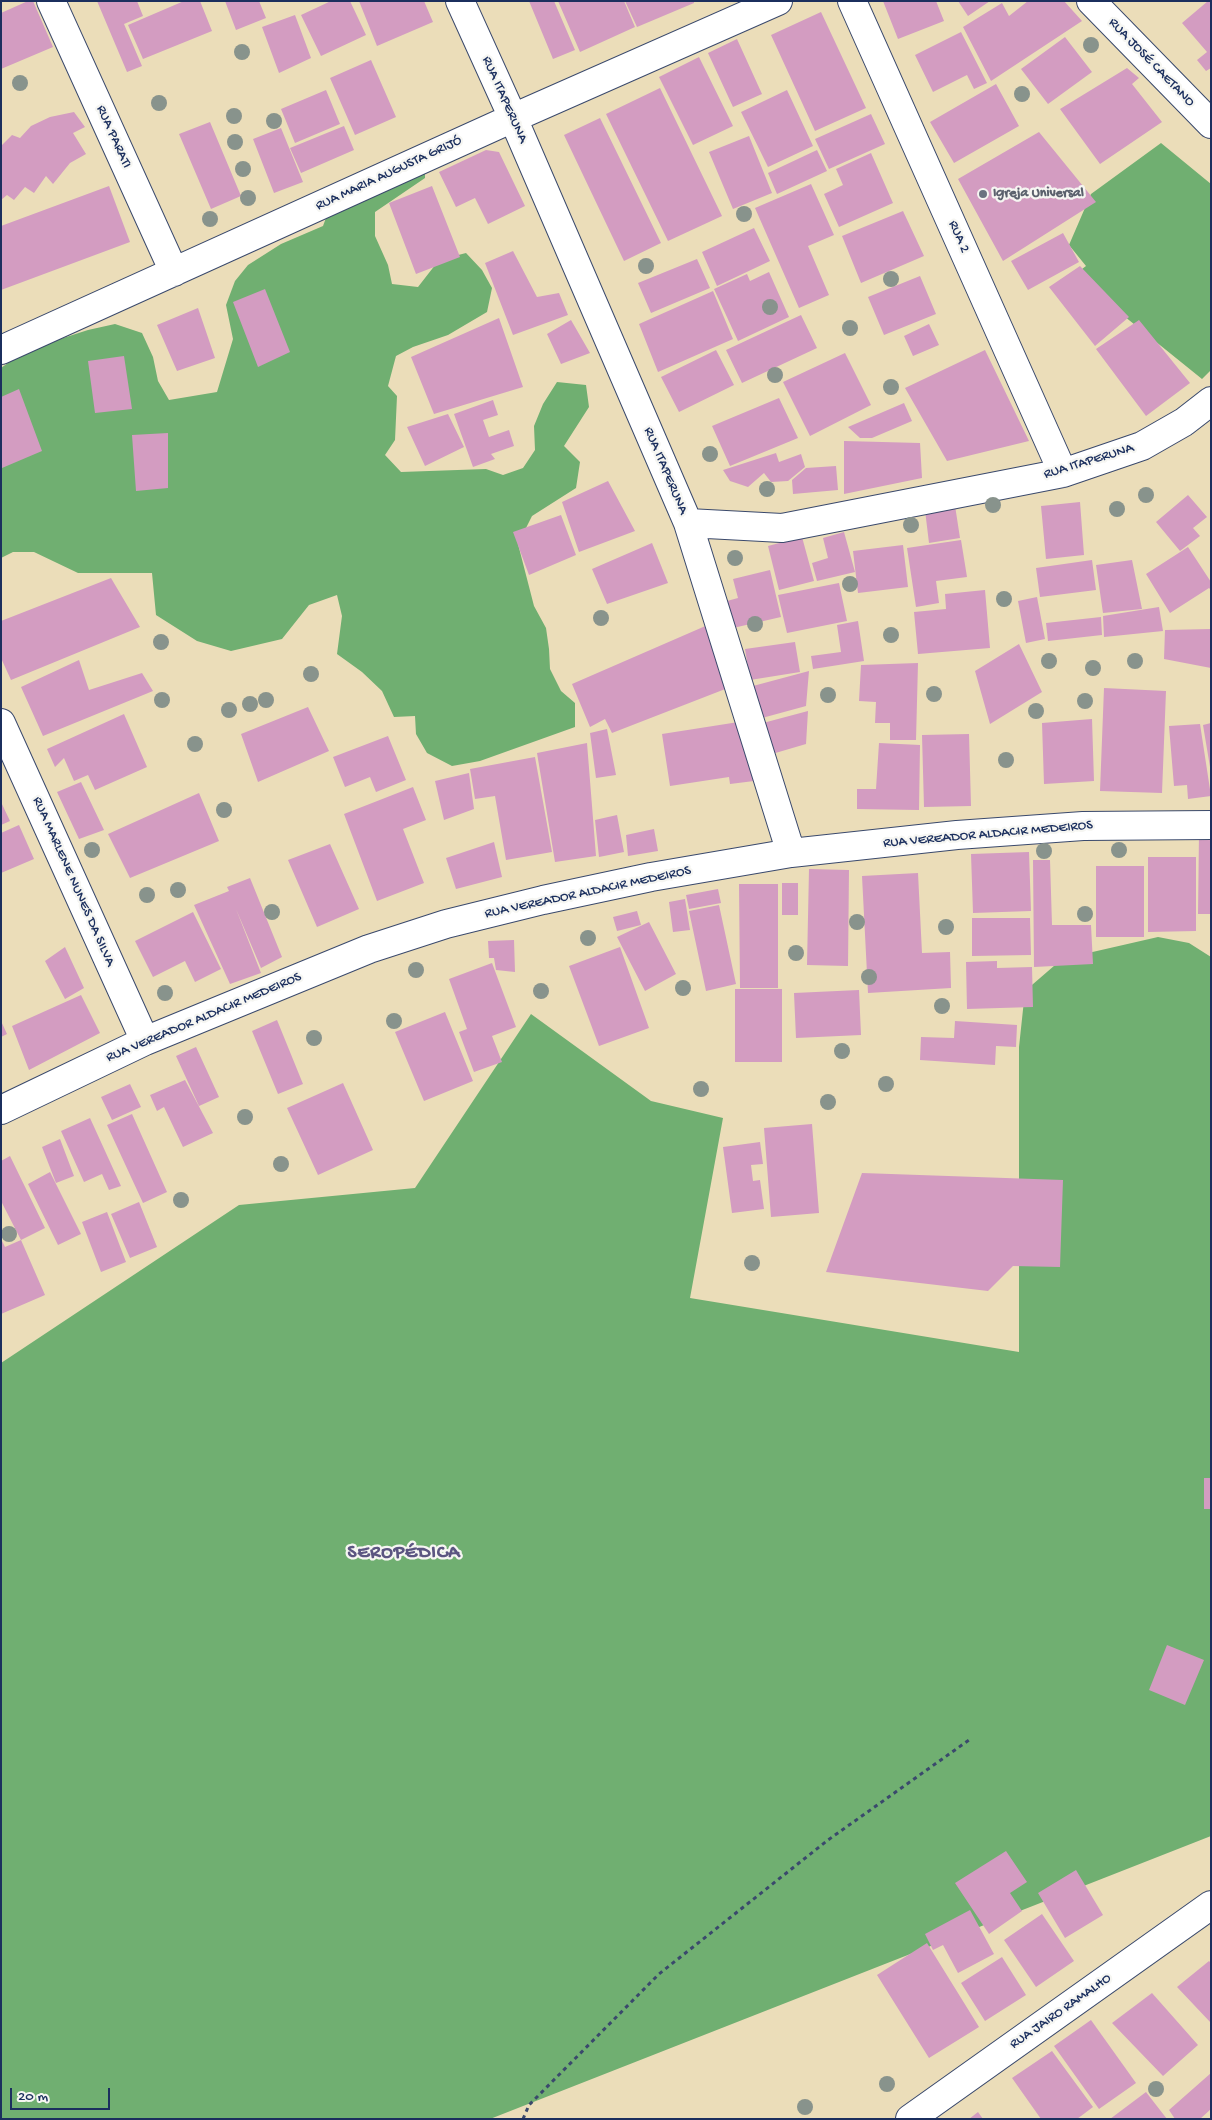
<!DOCTYPE html>
<html>
<head>
<meta charset="utf-8">
<style>
  body { margin:0 }
  #map { position:relative; width:1212px; height:2120px; overflow:hidden; background:#ebddb9; font-family:"Gochi Hand",sans-serif }
  canvas { display:block }
  .frame { position:absolute; inset:0; border:2px solid #1b2f5e; pointer-events:none }
  .scale { position:absolute; left:10px; top:2088px; width:100px; height:22px; box-sizing:border-box; border:2px solid #1b2f5e; border-top:0; padding-left:6px; font-size:15px; line-height:18px; white-space:nowrap; color:#1b2f5e; -webkit-text-stroke:4px #f6f6f2; paint-order:stroke }
</style>
</head>
<body>
<div id="map">
<canvas width="1212" height="2120"></canvas>
<div class="frame"></div>
<div class="scale">20 m</div>
</div>
<script>
const ctx = document.querySelector('canvas').getContext('2d');
ctx.lineJoin = 'round';
function paint(path, color) { ctx.fillStyle = color; ctx.fill(path, 'evenodd'); }
const shape = rows => new Path2D(rows.map(r => 'M' + r).join(''));
function stroke(path, color, width, dash) { ctx.strokeStyle = color; ctx.lineWidth = width; ctx.lineCap = dash ? 'butt' : 'round'; ctx.setLineDash(dash || []); ctx.stroke(path); }
function write(font, color, halo, rows, align = 'center') {
  ctx.font = font + ' "Gochi Hand",sans-serif'; ctx.lineWidth = 4.5; ctx.setLineDash([]); ctx.textBaseline = 'middle'; ctx.strokeStyle = halo; ctx.fillStyle = color; for (const [text, x, y, turn = 0] of rows) {
    ctx.save(); ctx.translate(x, y); ctx.rotate((+turn || 0) * Math.PI / 180); ctx.textAlign = isNaN(turn) ? turn : align; if (halo) ctx.strokeText(text, 0, 0); ctx.fillText(text, 0, 0); ctx.restore();
  }
}
paint(shape([
  [1161,143,1211,184,1211,370,1202,379,1119,312,1061,285,1086,266,1069,245,1091,194],
  [425,170,425,178,375,212,375,236,388,265,392,284,418,287,439,260,466,253,482,270,492,288,487,312,448,335,413,347,396,356,388,386,397,396,395,440,385,455,401,472,486,469,503,475,523,468,535,450,534,426,543,404,557,382,586,385,589,407,564,446,580,462,576,488,532,516,518,544,534,606,546,628,549,649,550,669,561,691,575,703,575,727,480,761,452,766,427,753,416,734,415,716,394,717,382,691,362,672,337,654,342,616,337,595,309,605,282,639,231,651,197,641,156,615,152,573,78,573,34,552,13,552,1,558,1,368,26,350,88,330,115,324,142,333,153,357,158,381,169,400,217,392,233,339,226,305,235,281,248,265,281,244,323,226,330,207],
  [1158,937,1189,943,1211,957,1211,1836,490,2119,1,2119,1,1363,239,1205,415,1188,531,1014,651,1101,723,1118,690,1298,1019,1352,1019,1047,1025,991,1062,959]
]), '#70af71');
paint(shape([
  [28,1,33,1,53,47,1,69,1,13],
  [97,1,137,1,143,16,124,24,142,66,127,72],
  [184,1,200,1,212,31,143,59,128,25],
  [225,1,259,1,266,18,236,30],
  [331,1,350,1,366,35,321,56,301,15],
  [359,1,424,1,433,22,377,46],
  [529,1,554,1,575,50,553,59],
  [558,1,624,1,635,27,580,52],
  [625,1,694,1,694,3,637,27],
  [883,1,936,1,944,21,898,39],
  [958,1,990,1,968,16],
  [1028,1,1064,1,1082,21,991,81,963,27,1002,3,1009,16],
  [1208,1,1211,1,1211,68,1206,71,1197,60,1207,52,1182,23],
  [821,12,866,108,815,131,771,35],
  [295,15,311,58,279,73,262,27],
  [961,32,987,83,974,89,967,75,933,92,915,55],
  [1065,37,1092,72,1048,104,1021,69],
  [737,39,762,94,733,107,708,53],
  [699,57,733,126,693,145,659,77],
  [371,60,396,117,355,135,330,78],
  [1127,68,1139,78,1132,84,1162,122,1100,164,1060,109],
  [996,84,1019,126,954,163,930,122],
  [660,88,722,216,668,241,606,114],
  [326,90,340,124,295,143,281,109],
  [787,90,813,146,768,167,741,112],
  [74,112,85,127,73,133,86,154,70,163,53,184,46,176,34,193,25,187,14,200,7,195,1,200,1,146,12,135,20,138,31,126,50,117],
  [871,114,885,144,829,169,815,139],
  [600,118,661,243,624,261,564,135],
  [210,122,241,196,211,209,179,134],
  [344,126,354,150,301,173,290,148],
  [281,128,303,182,274,193,253,139],
  [1039,132,1096,202,1003,261,958,179],
  [749,136,772,193,733,209,709,152],
  [486,150,499,152,525,206,488,224,475,198,456,207,439,172],
  [817,150,827,171,777,194,768,173],
  [871,153,893,203,839,227,824,194,843,185,836,169],
  [811,184,834,235,808,246,829,295,799,308,755,208],
  [109,186,130,242,1,290,1,226],
  [432,186,460,257,416,274,389,203],
  [903,211,924,256,861,283,842,236],
  [754,228,770,261,717,286,702,252],
  [1063,233,1079,262,1028,290,1011,261],
  [513,251,537,297,559,293,568,315,513,335,485,263],
  [697,259,710,288,651,313,638,283],
  [1080,266,1129,317,1095,346,1049,287],
  [769,272,789,317,738,341,714,289,747,274,750,281],
  [920,276,936,314,884,335,868,297],
  [265,289,290,352,258,367,233,302],
  [713,291,733,339,658,372,639,324],
  [198,308,215,358,177,371,157,325],
  [801,315,817,348,742,383,726,350],
  [499,318,523,387,434,414,411,357],
  [571,320,590,353,561,364,547,334],
  [1139,320,1190,383,1146,416,1096,349],
  [929,324,939,345,913,356,904,336],
  [716,350,734,385,679,412,661,377],
  [985,350,1029,441,947,461,905,388],
  [845,353,871,405,810,436,783,382],
  [124,356,132,409,95,413,88,361],
  [19,389,42,451,2,468,1,397],
  [779,398,798,438,730,466,712,426],
  [493,400,498,415,483,420,489,437,509,430,514,446,491,454,495,459,473,467,454,414],
  [904,403,912,421,872,438,860,438,848,427],
  [448,414,464,447,425,466,407,427],
  [168,433,168,488,136,491,132,435],
  [844,441,920,443,922,478,844,494],
  [776,453,779,462,801,454,805,467,788,481,771,482,764,473,748,487,730,481,723,470],
  [836,466,838,490,793,494,792,480,806,468],
  [608,481,635,531,579,552,562,502],
  [1188,495,1207,517,1193,528,1200,536,1180,551,1156,522],
  [954,499,960,538,929,543,924,502],
  [1080,502,1084,555,1046,559,1041,506],
  [561,515,576,555,529,575,513,532],
  [844,532,855,572,817,581,812,563,828,558,823,538],
  [802,537,814,581,779,590,768,546],
  [961,540,967,577,936,581,939,603,916,607,907,548],
  [652,543,668,583,607,604,592,569],
  [903,545,908,587,858,593,853,551],
  [1188,547,1211,582,1211,590,1209,588,1170,613,1146,574],
  [1092,560,1096,590,1040,597,1036,568],
  [1132,560,1142,609,1103,613,1096,565],
  [770,570,781,617,733,628,727,601,738,598,733,579],
  [111,578,140,627,11,680,1,658,1,621],
  [839,583,847,621,787,633,778,595],
  [985,590,990,648,918,654,914,612,946,609,945,594],
  [1037,597,1045,639,1026,643,1018,601],
  [1159,607,1163,631,1104,637,1103,616],
  [1101,617,1102,635,1048,641,1046,623],
  [858,621,864,661,813,669,811,656,841,652,837,625],
  [710,624,733,686,612,733,605,719,590,727,572,684],
  [1211,629,1211,668,1164,659,1165,630],
  [795,642,800,672,750,680,745,649],
  [1019,644,1042,692,990,724,975,671],
  [79,660,89,690,142,673,153,691,43,736,21,687],
  [918,663,916,740,890,740,890,723,875,723,876,702,859,701,861,665],
  [809,671,806,706,762,718,753,686],
  [1104,688,1166,691,1162,793,1100,791],
  [308,707,329,751,258,782,241,734],
  [808,711,806,744,772,754,763,723],
  [124,714,147,767,95,790,88,775,74,781,64,758,55,767,47,749],
  [1092,719,1094,781,1044,784,1042,723],
  [745,721,754,781,730,784,729,777,670,786,662,734],
  [1211,723,1211,767,1210,767,1203,725],
  [1200,724,1211,796,1188,799,1187,785,1174,786,1169,726],
  [607,729,616,775,596,778,590,733],
  [969,734,971,806,924,807,922,735],
  [388,736,406,780,376,792,370,777,345,787,333,757],
  [587,743,596,856,555,862,537,753],
  [879,743,920,745,919,810,857,809,857,789,876,789],
  [535,757,552,852,506,860,495,796,475,799,470,769],
  [469,773,474,809,444,820,435,781],
  [81,782,104,830,79,839,57,792],
  [413,787,426,820,403,829,424,883,377,901,344,814],
  [199,793,219,841,130,878,108,834],
  [1,802,10,821,1,825],
  [617,815,624,852,599,857,595,820],
  [19,825,34,859,1,873,1,833],
  [654,829,658,851,628,856,626,835],
  [1199,834,1211,834,1211,914,1198,914],
  [494,842,502,877,456,889,446,858],
  [330,844,359,909,317,927,288,860],
  [1029,852,1031,911,973,913,971,854],
  [1148,857,1196,857,1196,931,1148,932],
  [1033,860,1050,860,1052,925,1091,925,1093,964,1034,967],
  [1096,866,1144,866,1144,937,1096,937],
  [809,869,849,870,848,966,807,965],
  [918,873,922,953,950,952,951,988,868,993,862,876],
  [250,878,282,957,261,968,236,909,261,973,230,984,194,905,229,891,227,887],
  [782,883,798,883,798,915,782,915],
  [739,884,778,884,778,988,740,988],
  [718,889,721,903,689,909,686,895],
  [685,899,690,930,673,932,669,902],
  [719,905,736,984,706,991,689,911],
  [637,911,641,925,617,931,613,917],
  [193,912,221,969,195,982,185,961,153,977,135,941],
  [972,918,1030,918,1031,955,972,956],
  [649,922,676,974,645,991,617,937],
  [514,940,515,972,496,970,494,958,489,958,488,941],
  [65,947,84,988,65,999,45,961],
  [620,947,649,1028,599,1046,569,966],
  [997,961,997,968,1032,967,1033,1007,967,1009,966,962],
  [492,963,516,1027,492,1036,502,1062,474,1072,459,1032,467,1029,449,979],
  [735,989,782,989,782,1062,735,1062],
  [859,990,861,1035,796,1038,794,993],
  [81,995,100,1033,29,1070,12,1026],
  [445,1012,473,1081,424,1101,395,1032],
  [277,1020,303,1084,278,1094,252,1031],
  [1,1021,7,1034,1,1037],
  [955,1021,1017,1025,1016,1047,996,1046,995,1065,920,1060,921,1037,954,1038],
  [196,1047,219,1097,199,1106,176,1056],
  [185,1080,213,1133,183,1147,164,1107,157,1111,150,1095],
  [343,1083,373,1150,318,1175,287,1108],
  [130,1084,141,1107,112,1120,101,1097],
  [132,1114,167,1192,143,1203,107,1125],
  [90,1118,121,1186,109,1190,102,1174,84,1182,61,1131],
  [812,1124,819,1213,771,1217,764,1128],
  [60,1139,74,1176,56,1183,42,1147],
  [760,1142,763,1164,751,1165,753,1181,760,1180,764,1209,732,1213,723,1147],
  [10,1156,45,1228,21,1240,1,1201,1,1161],
  [50,1172,81,1234,58,1245,28,1184],
  [862,1173,1063,1180,1060,1267,1013,1266,988,1291,826,1272],
  [139,1202,157,1247,130,1258,111,1214],
  [107,1212,126,1262,101,1272,82,1222],
  [1,1239,5,1247,21,1240,45,1295,1,1314],
  [1204,1478,1211,1478,1211,1509,1204,1509],
  [1167,1645,1204,1660,1185,1705,1149,1690],
  [1006,1851,1027,1882,1010,1893,1022,1911,989,1934,955,1883],
  [1076,1870,1103,1915,1065,1938,1038,1893],
  [970,1910,994,1954,958,1973,943,1945,933,1950,925,1934],
  [1042,1914,1074,1961,1036,1987,1004,1940],
  [927,1943,979,2027,929,2058,877,1975],
  [1002,1957,1026,1995,985,2021,961,1983],
  [1209,1961,1211,1963,1211,2023,1177,1987],
  [1152,1993,1198,2045,1163,2076,1112,2023],
  [1091,2020,1136,2083,1099,2109,1054,2046],
  [1052,2051,1093,2107,1077,2119,1041,2119,1012,2078],
  [1211,2073,1211,2109,1200,2119,1175,2119,1169,2110],
  [1146,2092,1167,2119,1110,2119],
  [978,2112,983,2119,969,2119]
]), '#d39cc1');
const minor = shape([
  [51,1,174,272],
  [460,1,513,118,688,523,782,528,1063,473,1142,446,1184,422,1211,401],
  [852,1,1063,473],
  [1091,1,1211,124],
  [1,350,513,118,778,1],
  [688,523,791,853],
  [1,723,145,1041],
  [1,1110,145,1041,369,949,446,924,543,900,651,877,791,853,957,835,1083,826,1211,825],
  [910,2119,1211,1905]
]);
stroke(minor, '#3a496c', 30);
stroke(shape([
  [523,2119,529,2105,659,1974,828,1840,969,1740]
]), '#3a496c', 3, [4, 4]);
stroke(minor, '#fff', 28);
ctx.fillStyle = '#88938c';
for (const [x, y] of [
  [1091,45],
  [242,52],
  [20,83],
  [1022,94],
  [159,103],
  [234,116],
  [274,121],
  [235,142],
  [243,169],
  [248,198],
  [744,214],
  [210,219],
  [646,266],
  [891,279],
  [770,307],
  [850,328],
  [775,375],
  [891,387],
  [710,454],
  [767,489],
  [1146,495],
  [993,505],
  [1117,509],
  [911,525],
  [735,558],
  [850,584],
  [1004,599],
  [601,618],
  [755,624],
  [891,635],
  [161,642],
  [1049,661],
  [1135,661],
  [1093,668],
  [311,674],
  [934,694],
  [828,695],
  [162,700],
  [266,700],
  [1085,701],
  [250,704],
  [229,710],
  [1036,711],
  [195,744],
  [1006,760],
  [224,810],
  [92,850],
  [1119,850],
  [1044,851],
  [178,890],
  [147,895],
  [272,912],
  [1085,914],
  [857,922],
  [946,927],
  [588,938],
  [796,953],
  [416,970],
  [869,977],
  [683,988],
  [541,991],
  [165,993],
  [942,1006],
  [394,1021],
  [314,1038],
  [842,1051],
  [886,1084],
  [701,1089],
  [828,1102],
  [245,1117],
  [281,1164],
  [181,1200],
  [9,1234],
  [752,1263],
  [887,2084],
  [1156,2089],
  [805,2107]
]) { ctx.beginPath(); ctx.arc(x, y, 8, 0, 2 * Math.PI); ctx.fill(); }
for (const [x, y, r, color] of [
  [983,194,5,"#6b7280"]
]) { const dot = new Path2D(); dot.arc(x, y, r, 0, 2 * Math.PI); ctx.fillStyle = color; ctx.fill(dot); stroke(dot, '#f6f6f2', 2); }
write('14px', '#1b2f5e', '#f6f6f2', [
  ["RUA JOSÉ CAETANO",1151,63,46],
  ["RUA ITAPERUNA",504,100,66],
  ["RUA PARATI",113,137,66],
  ["RUA MARIA AUGUSTA GRIJÓ",389,174,-25],
  ["RUA 2",958,237,66],
  ["RUA ITAPERUNA",1089,462,-17],
  ["RUA ITAPERUNA",665,471,67],
  ["RUA VEREADOR ALDACIR MEDEIROS",988,835,-5],
  ["RUA MARLENE NUNES DA SILVA",73,882,66],
  ["RUA VEREADOR ALDACIR MEDEIROS",588,893,-12],
  ["RUA VEREADOR ALDACIR MEDEIROS",204,1018,-23],
  ["RUA JAIRO RAMALHO",1061,2012,-35]
]);
write('bold 14px', '#5b616d', '#f6f6f2', [
  ["Igreja Universal",993,194]
], 'left');
ctx.letterSpacing = '1px';
write('bold 19px', '#5b5581', '#f6f6f2', [
  ["SEROPÉDICA",404,1554]
]);
ctx.letterSpacing = '0px';
</script>
</body>
</html>
